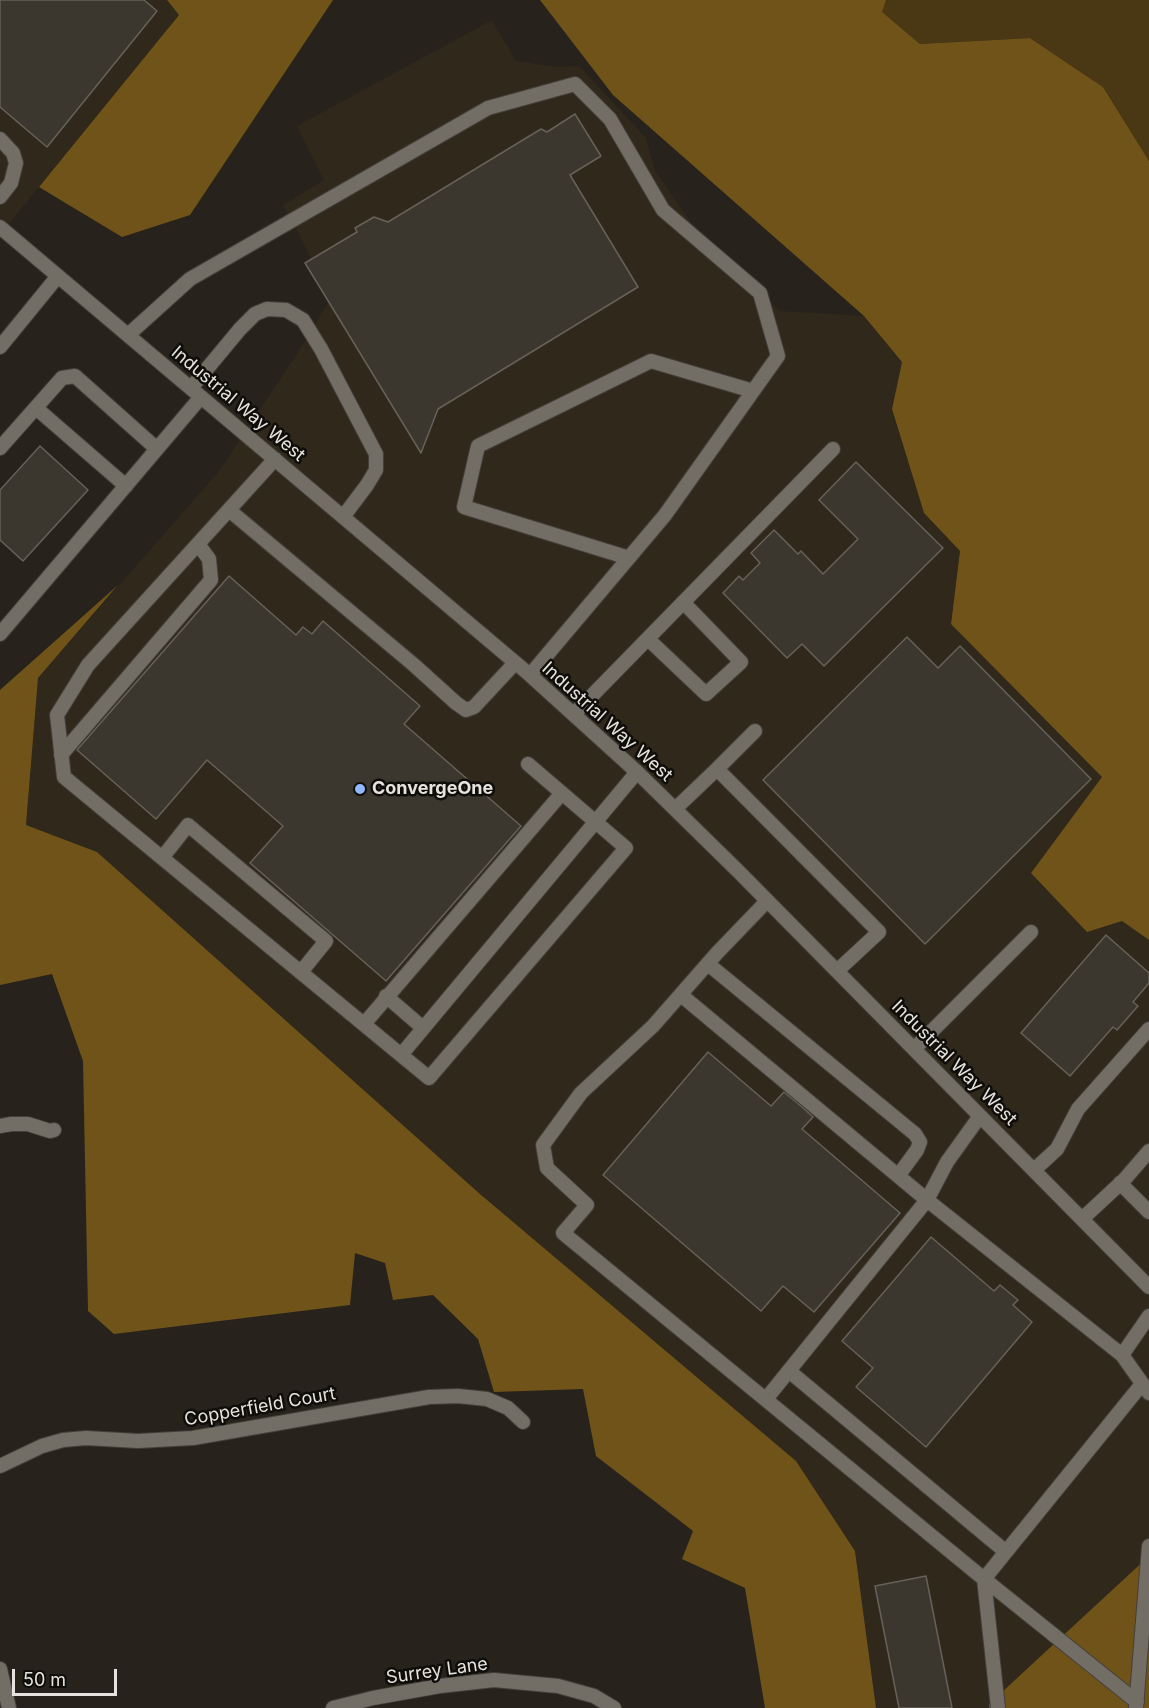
<!DOCTYPE html>
<html>
<head>
<meta charset="utf-8">
<style>
  body { margin:0 }
  #map { position:relative; width:1149px; height:1708px; overflow:hidden; background:#27231c; font-family:Inter,sans-serif }
  canvas { display:block }
  .scale { position:absolute; left:12px; top:1669px; width:105px; height:27px; box-sizing:border-box; border:3px solid #e6e3de; border-top:0; padding-left:8px; font-size:18px; line-height:21px; white-space:nowrap; color:#e6e3de; -webkit-text-stroke:4px #0f0d0a; paint-order:stroke }
</style>
</head>
<body>
<div id="map">
<canvas width="1149" height="1708"></canvas>
<div class="scale">50 m</div>
</div>
<script>
const ctx = document.querySelector('canvas').getContext('2d');
ctx.lineJoin = 'round';
function paint(path, color) { ctx.fillStyle = color; ctx.fill(path, 'evenodd'); }
const shape = rows => new Path2D(rows.map(r => 'M' + r).join(''));
function stroke(path, color, width, dash) { ctx.strokeStyle = color; ctx.lineWidth = width; ctx.lineCap = dash ? 'butt' : 'round'; ctx.setLineDash(dash || []); ctx.stroke(path); }
function write(font, color, halo, rows, align = 'center') {
  ctx.font = font + ' Inter,sans-serif'; ctx.lineWidth = 5; ctx.setLineDash([]); ctx.textBaseline = 'middle'; ctx.strokeStyle = halo; ctx.fillStyle = color; for (const [text, x, y, turn = 0] of rows) {
    ctx.save(); ctx.translate(x, y); ctx.rotate((+turn || 0) * Math.PI / 180); ctx.textAlign = isNaN(turn) ? turn : align; if (halo) ctx.strokeText(text, 0, 0); ctx.fillText(text, 0, 0); ctx.restore();
  }
}
paint(shape([
  [0,0,167,0,179,15,8,225,0,218],
  [492,20,516,61,555,67,579,66,646,138,655,171,702,238,780,311,864,316,902,362,892,410,924,513,960,551,951,624,1103,777,1031,873,1122,921,1149,940,1149,1556,989,1704,989,1708,876,1708,855,1551,796,1461,480,1194,97,852,26,825,38,678,220,470,298,352,332,297,283,205,324,180,297,126]
]), '#2f281b');
paint(shape([
  [886,0,1149,0,1149,161,1103,87,1030,38,920,44,881,12]
]), '#4a3714');
paint(shape([
  [167,0,333,0,190,215,122,237,39,187,179,15],
  [540,0,886,0,882,12,920,44,1030,38,1103,87,1149,161,1149,940,1122,921,1087,932,1031,873,1102,777,951,624,960,551,924,513,892,409,902,362,864,316,613,95],
  [118,585,38,678,26,825,97,852,480,1194,796,1461,855,1551,876,1708,765,1708,745,1588,682,1559,693,1531,596,1456,583,1389,494,1392,478,1339,433,1295,393,1300,385,1263,355,1253,350,1305,114,1334,88,1311,83,1061,52,974,0,985,0,690],
  [1149,1556,1149,1708,989,1708,989,1704]
]), '#705318');
const building = shape([
  [0,0,144,0,157,11,47,147,0,107,0,0],
  [575,114,601,156,570,175,638,287,438,409,421,453,305,263,357,232,355,228,374,217,388,222,541,129,547,132,575,114],
  [40,446,88,490,23,561,0,540,0,490,40,446],
  [856,462,943,548,824,666,802,644,787,658,723,593,739,576,743,580,760,563,751,553,774,530,798,554,801,551,823,574,858,539,819,500,856,462],
  [229,576,296,635,303,627,312,634,323,621,420,706,404,724,521,826,386,981,250,863,283,826,207,760,156,819,77,750,229,576],
  [907,637,938,668,960,646,1091,779,925,944,763,780,907,637],
  [1106,935,1149,973,1149,983,1133,1002,1138,1006,1117,1030,1113,1027,1070,1076,1021,1033,1106,935],
  [708,1052,771,1106,784,1092,802,1107,813,1117,802,1129,900,1213,814,1312,783,1286,761,1311,603,1175,708,1052],
  [931,1237,994,1291,1000,1285,1018,1300,1013,1305,1032,1322,926,1447,856,1387,873,1368,842,1341,931,1237],
  [926,1576,952,1708,899,1708,875,1586,926,1576]
]);
paint(building, '#3b372f');
stroke(building, '#666159', 1.5);
const minor = shape([
  [0,139,13,153,16,163,11,183,0,197],
  [0,227,530,675,637,772,739,872,1149,1287],
  [128,335,190,279,488,108,575,84,610,119,663,210,760,293,778,356,665,515,530,675],
  [0,347,58,276],
  [191,388,240,329,255,314,267,309,286,310,303,320,321,349,376,454,376,470,367,485,343,517],
  [36,408,126,486],
  [0,448,62,378,75,376,157,449],
  [275,459,88,665,57,715,64,777,401,1055,637,772],
  [229,510,414,665,456,703,466,710,474,707,515,663],
  [629,558,464,507,478,446,651,361,753,391],
  [0,634,201,397],
  [648,639,706,694,741,662,683,602],
  [574,714,833,449],
  [61,755,211,580,209,559,198,544],
  [717,769,755,731],
  [675,809,717,769,879,932,837,971],
  [162,858,188,825,326,941,301,972],
  [767,901,717,953,653,1026,581,1093,543,1145,547,1168,587,1205,563,1233,984,1579,998,1708],
  [708,964,915,1134,920,1142,917,1150,898,1176],
  [681,995,927,1200,1122,1355],
  [386,996,423,1028],
  [364,1024,562,793],
  [914,1049,1031,932],
  [401,1055,429,1078,626,848,528,764],
  [0,1126,11,1124,28,1124,50,1131,54,1130],
  [1034,1170,1057,1149,1078,1109,1149,1029],
  [1120,1183,1149,1212],
  [1082,1219,1124,1180,1149,1151],
  [1149,1316,1122,1355,1149,1393],
  [789,1371,1006,1552],
  [766,1399,927,1200,947,1162,980,1116],
  [0,1466,42,1446,63,1440,86,1438,138,1441,193,1438,429,1397,458,1396,487,1399,508,1408,523,1422],
  [0,1669,9,1708],
  [1137,1702,984,1579,1142,1384],
  [333,1708,373,1698,440,1686,494,1680,558,1686,594,1696,614,1708],
  [1136,1708,1149,1546]
]);
stroke(minor, '#43403b', 16);
stroke(minor, '#726d65', 14);
for (const [x, y, r, color] of [
  [360,789,6,"#90b8fd"]
]) { const dot = new Path2D(); dot.arc(x, y, r, 0, 2 * Math.PI); ctx.fillStyle = color; ctx.fill(dot); stroke(dot, '#0f0d0a', 2); }
write('18px', '#e6e3de', '#0f0d0a', [
  ["Industrial Way West",238,404,40],
  ["Industrial Way West",607,722,42],
  ["Industrial Way West",954,1063,45],
  ["Copperfield Court",260,1407,-10],
  ["Surrey Lane",437,1671,-8]
]);
write('bold 18px', '#e6e3de', '#0f0d0a', [
  ["ConvergeOne",372,789]
], 'left');
</script>
</body>
</html>
